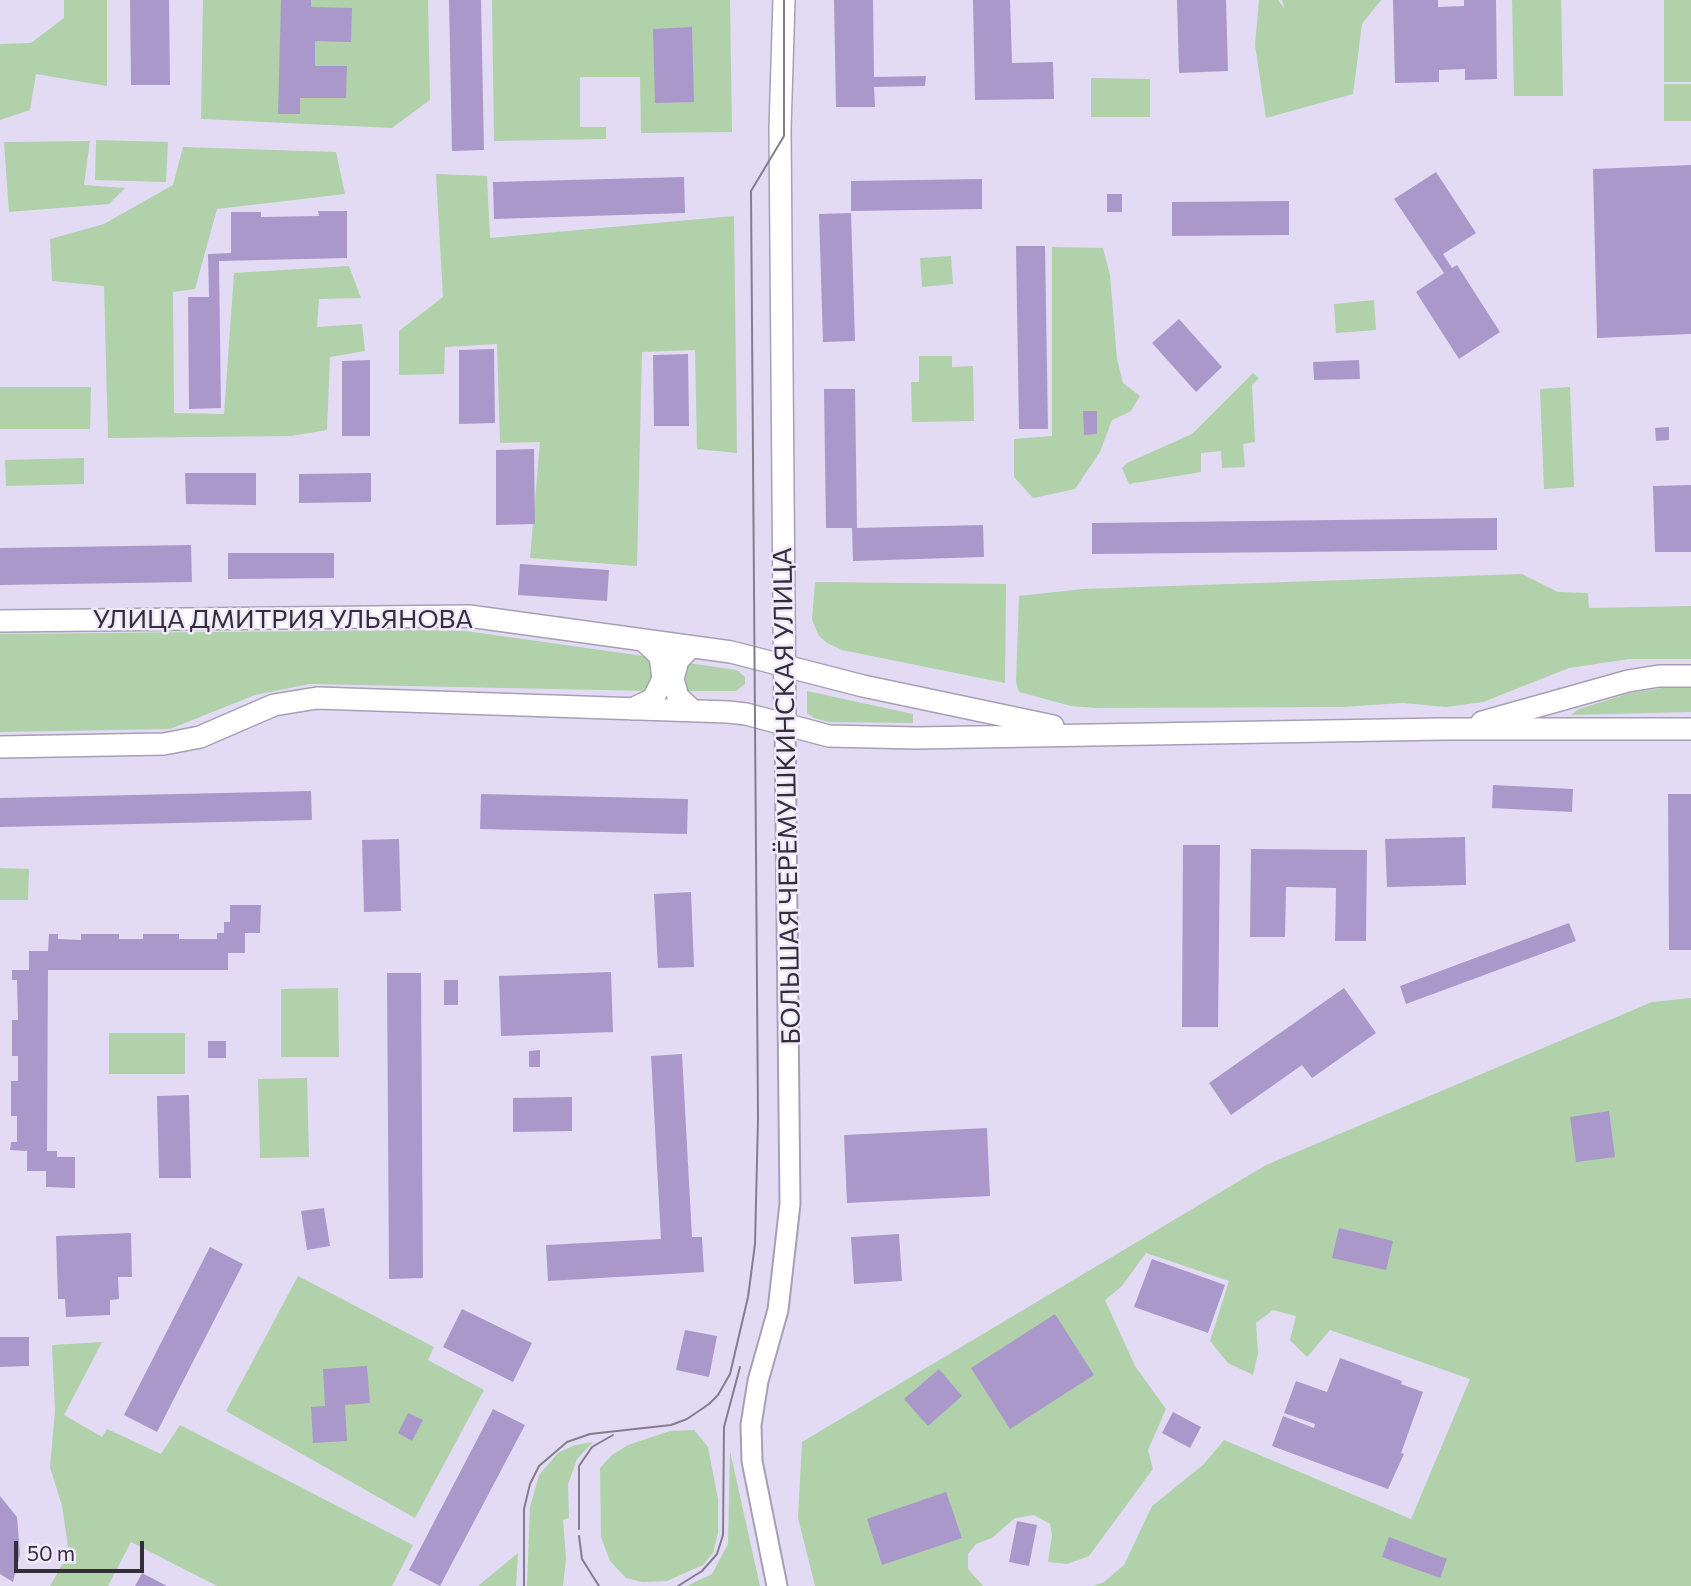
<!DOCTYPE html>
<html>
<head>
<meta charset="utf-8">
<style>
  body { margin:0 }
  #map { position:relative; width:1691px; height:1586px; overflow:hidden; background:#e3dbf3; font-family:Commissioner,sans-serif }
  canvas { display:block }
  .scale { position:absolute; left:14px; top:1541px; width:130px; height:32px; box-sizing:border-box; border:4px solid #322f38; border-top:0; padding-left:9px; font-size:21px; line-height:24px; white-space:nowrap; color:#322f38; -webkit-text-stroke:5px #f0e9fc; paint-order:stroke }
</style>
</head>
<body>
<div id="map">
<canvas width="1691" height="1586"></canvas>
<div class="scale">50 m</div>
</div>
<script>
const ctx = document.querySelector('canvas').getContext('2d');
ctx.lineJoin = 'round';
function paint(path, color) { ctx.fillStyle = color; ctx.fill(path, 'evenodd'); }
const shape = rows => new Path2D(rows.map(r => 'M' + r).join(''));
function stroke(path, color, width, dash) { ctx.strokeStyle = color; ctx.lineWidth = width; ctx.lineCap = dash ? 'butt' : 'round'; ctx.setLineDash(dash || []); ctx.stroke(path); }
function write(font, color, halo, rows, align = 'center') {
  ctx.font = font + ' Commissioner,sans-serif'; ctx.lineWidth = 5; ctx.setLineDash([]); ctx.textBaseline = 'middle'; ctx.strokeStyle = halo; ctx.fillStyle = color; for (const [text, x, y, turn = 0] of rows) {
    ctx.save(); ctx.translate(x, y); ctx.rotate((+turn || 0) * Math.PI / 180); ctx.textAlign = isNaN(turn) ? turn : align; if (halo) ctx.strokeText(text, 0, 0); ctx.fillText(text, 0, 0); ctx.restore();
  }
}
paint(shape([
  [64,0,107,0,107,86,36,74,30,110,0,120,0,44,31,43,64,18],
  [203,0,428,0,430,100,392,128,201,119],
  [492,0,730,0,732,132,641,133,640,77,580,77,580,127,606,127,606,139,494,141],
  [1259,0,1278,0,1285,9,1282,0,1381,0,1362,24,1353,94,1266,118,1255,45],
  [1512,0,1561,0,1563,96,1514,96],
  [1664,0,1691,0,1691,82,1664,82],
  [1091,78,1150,79,1150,117,1091,117],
  [1664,84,1691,84,1691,121,1664,121],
  [96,140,168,142,166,182,95,180],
  [90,141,84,185,125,188,109,204,9,212,4,142],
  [183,147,336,152,345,194,217,209,195,289,173,292,174,413,224,414,234,273,349,266,361,298,319,299,317,327,362,324,365,351,330,357,327,430,291,436,108,438,104,286,52,281,50,239,104,224,173,185],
  [436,174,487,176,490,238,734,216,737,453,697,449,695,350,642,352,637,566,530,558,540,442,500,443,497,344,445,347,444,374,399,375,399,331,443,297],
  [1052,247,1103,248,1110,275,1117,359,1123,383,1140,396,1131,411,1112,420,1100,452,1075,489,1033,498,1014,477,1014,439,1052,436],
  [951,256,953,284,922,287,920,258],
  [1374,300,1376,330,1336,333,1334,304],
  [919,356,952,356,952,367,973,366,974,421,912,422,911,382,919,382],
  [1253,373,1259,378,1252,385,1255,442,1243,444,1245,467,1222,468,1221,451,1201,453,1201,472,1129,484,1122,468,1127,463,1192,434],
  [0,387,91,387,90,429,0,429],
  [1570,387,1574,487,1544,489,1540,389],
  [84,458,84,484,6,486,5,460],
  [1522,574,1558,592,1588,593,1589,608,1691,606,1691,659,1629,659,1569,668,1483,702,1446,707,1403,703,1342,707,1096,708,1071,706,1019,692,1016,682,1019,596,1082,589],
  [815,582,1006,584,1005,683,842,650,827,643,819,636,812,620],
  [421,630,466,631,650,657,657,662,649,691,310,684,255,695,170,729,0,732,0,634],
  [688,663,737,670,745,677,745,684,736,691,689,691,682,687],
  [1662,688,1691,688,1691,712,1571,715,1579,709,1630,693],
  [807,691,913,714,913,723,829,722,814,718,807,713],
  [0,868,29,869,28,900,0,900],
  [338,988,339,1057,281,1057,281,989],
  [1691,998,1691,1586,1093,1586,1104,1582,1124,1565,1152,1506,1203,1465,1224,1440,1411,1519,1470,1379,1330,1330,1307,1357,1290,1340,1296,1316,1273,1310,1256,1323,1258,1353,1253,1375,1228,1363,1210,1341,1229,1281,1146,1253,1122,1286,1105,1300,1135,1366,1166,1409,1148,1450,1153,1469,1089,1556,1067,1564,1048,1562,1052,1535,1050,1524,1034,1515,1015,1518,992,1538,976,1544,968,1554,968,1569,983,1586,815,1586,798,1518,802,1442,1266,1165,1652,1002],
  [109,1033,185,1033,185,1074,109,1074],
  [307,1078,309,1157,260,1158,258,1079],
  [298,1276,434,1347,428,1360,484,1390,415,1518,226,1411],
  [102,1342,64,1415,102,1437,107,1429,161,1454,180,1425,413,1545,392,1586,217,1586,131,1542,108,1586,50,1586,69,1553,62,1506,50,1467,55,1411,52,1345],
  [694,1430,708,1447,718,1499,718,1533,713,1553,703,1565,667,1581,642,1582,626,1578,610,1561,601,1537,600,1468,612,1455,628,1445,670,1431],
  [593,1442,577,1459,568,1484,569,1518,563,1520,566,1558,563,1586,527,1586,530,1507,539,1475,558,1453,575,1445],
  [730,1451,760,1586,687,1586,712,1574,728,1544],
  [518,1553,516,1586,478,1586]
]), '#b0d1aa');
paint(shape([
  [130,0,169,0,170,85,131,85],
  [281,0,311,0,311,7,352,8,351,42,315,41,315,66,347,66,346,98,300,98,300,114,278,114],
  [449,0,481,0,484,150,452,151],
  [834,0,873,0,874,77,926,76,925,86,874,87,875,107,836,107],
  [973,0,1010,0,1012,63,1053,62,1054,99,975,100],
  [1177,0,1226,0,1228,71,1179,73],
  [1393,0,1438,0,1438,7,1464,6,1464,0,1496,0,1497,79,1465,80,1465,69,1439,70,1439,82,1395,83],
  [692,27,694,102,655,103,653,29],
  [1691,165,1691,334,1597,338,1593,169],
  [1436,172,1476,233,1443,254,1452,268,1457,265,1500,332,1459,359,1416,292,1444,273,1394,199],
  [684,177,685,213,494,219,493,182],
  [982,179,982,209,851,211,851,181],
  [1107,194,1122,194,1122,212,1107,212],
  [1289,201,1289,235,1172,236,1172,202],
  [318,211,347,211,347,258,219,261,221,408,189,409,188,297,209,297,208,254,231,253,231,212,261,212,261,217,319,216],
  [851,213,855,341,823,342,819,214],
  [1016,246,1045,246,1048,429,1019,429],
  [1179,319,1222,367,1196,392,1152,343],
  [494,349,495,423,459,424,459,350],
  [688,354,689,426,654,426,653,355],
  [370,360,370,436,342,436,342,361],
  [1359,360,1360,379,1314,380,1313,362],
  [824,389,855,389,857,528,983,525,984,557,853,561,852,528,826,528],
  [1083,411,1097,411,1097,434,1084,435],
  [1669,427,1669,440,1656,441,1655,428],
  [534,449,535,524,496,525,496,450],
  [185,473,256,473,256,505,186,504],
  [371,473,371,502,299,503,299,474],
  [1691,485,1691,552,1655,552,1653,486],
  [1497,518,1497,550,1092,554,1092,523],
  [191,545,192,582,0,585,0,548],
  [228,553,334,553,334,578,228,579],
  [520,564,609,570,607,601,518,595],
  [1493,785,1573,789,1572,812,1492,808],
  [311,791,312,820,0,827,0,798],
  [481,794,688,799,687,834,480,829],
  [1668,794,1691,794,1691,950,1669,950],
  [1465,837,1466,885,1387,887,1385,839],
  [399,839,401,911,364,912,362,840],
  [1183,845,1220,845,1218,1027,1182,1027],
  [1251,849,1367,850,1366,941,1335,941,1336,888,1286,887,1285,937,1250,937],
  [691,892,694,967,658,968,654,894],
  [230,905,261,905,260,933,245,933,245,953,228,953,228,970,48,970,47,1151,57,1151,57,1157,75,1157,75,1188,46,1187,46,1171,27,1171,27,1151,10,1150,11,1142,17,1142,17,1116,11,1116,11,1081,18,1081,18,1056,12,1056,12,1020,18,1020,17,980,12,980,12,970,29,970,29,951,48,951,49,934,58,934,58,939,81,940,81,934,119,934,119,939,143,939,143,934,179,934,179,939,217,939,217,933,224,933,224,922,230,922],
  [1569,923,1576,941,1406,1004,1400,986],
  [611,972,613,1032,501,1036,499,976],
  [387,973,421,973,423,1278,389,1279],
  [444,980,458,980,458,1005,444,1005],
  [1344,988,1376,1033,1312,1078,1302,1065,1231,1115,1209,1083],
  [208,1041,226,1041,226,1058,208,1058],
  [540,1050,540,1067,529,1067,529,1051],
  [682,1054,692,1237,702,1237,704,1272,548,1281,546,1245,661,1239,651,1056],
  [189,1095,191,1178,159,1178,157,1096],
  [572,1097,572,1131,513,1132,513,1098],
  [1609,1111,1615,1157,1576,1162,1570,1117],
  [987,1128,990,1196,847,1203,844,1135],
  [324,1208,330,1246,307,1250,301,1211],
  [1339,1228,1393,1241,1386,1270,1332,1258],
  [131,1233,132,1277,118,1277,119,1299,110,1300,110,1315,66,1317,65,1299,58,1299,56,1236],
  [899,1234,902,1281,854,1284,851,1237],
  [210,1247,243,1264,157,1432,124,1415],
  [1152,1259,1225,1285,1208,1333,1134,1307],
  [462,1309,532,1343,513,1382,443,1347],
  [1055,1314,1094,1375,1010,1429,971,1368],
  [685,1330,717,1336,709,1377,676,1370],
  [0,1337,29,1337,29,1366,0,1367],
  [1340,1358,1402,1381,1401,1384,1423,1392,1401,1453,1404,1454,1388,1489,1272,1446,1283,1416,1314,1428,1315,1424,1284,1413,1296,1381,1327,1392],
  [367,1366,370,1403,345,1405,347,1441,313,1443,311,1407,325,1406,323,1369],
  [939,1369,962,1396,928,1426,904,1399],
  [493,1409,525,1425,440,1586,409,1570],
  [1173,1412,1201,1427,1190,1448,1162,1433],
  [408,1413,423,1420,412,1441,398,1433],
  [946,1492,962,1538,882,1565,867,1519],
  [0,1496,17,1517,20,1554,13,1582,0,1574],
  [1017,1521,1037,1525,1029,1566,1009,1562],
  [1389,1537,1447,1559,1440,1578,1382,1557],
  [142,1573,167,1586,135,1586]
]), '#ab98ca');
const tertiary = shape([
  [777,1586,752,1461,751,1425,758,1381,778,1310,790,1204,785,726]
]);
const secondary = shape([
  [784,0,780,129,785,726],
  [0,621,469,616,731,652,863,686,1053,726],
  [691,647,678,660,673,679,678,697,692,710],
  [632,709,653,699,663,679,660,656,644,641],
  [1482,722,1628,681,1659,676,1691,676],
  [0,747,164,744,200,737,274,705,317,698,728,712,746,714,829,736,916,738,1443,729,1691,729]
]);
stroke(tertiary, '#a79fb5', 23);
stroke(secondary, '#a79fb5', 24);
stroke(tertiary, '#fff', 19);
stroke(secondary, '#fff', 21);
stroke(shape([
  [579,1529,579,1466,592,1447,613,1435],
  [579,1536,582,1559,599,1586],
  [524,1586,524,1509,530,1484,539,1466,567,1442,590,1434,671,1425,687,1419,709,1404,718,1395,730,1374,748,1297,755,1244,758,1119,751,191,784,136,784,0],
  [678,1586,702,1571,717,1554,723,1535,724,1427,740,1367]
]), '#837e8d', 2);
write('26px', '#322f38', '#f0e9fc', [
  ["УЛИЦА ДМИТРИЯ УЛЬЯНОВА",283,619],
  ["БОЛЬШАЯ ЧЕРЁМУШКИНСКАЯ УЛИЦА",787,796,-91]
]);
</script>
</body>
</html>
